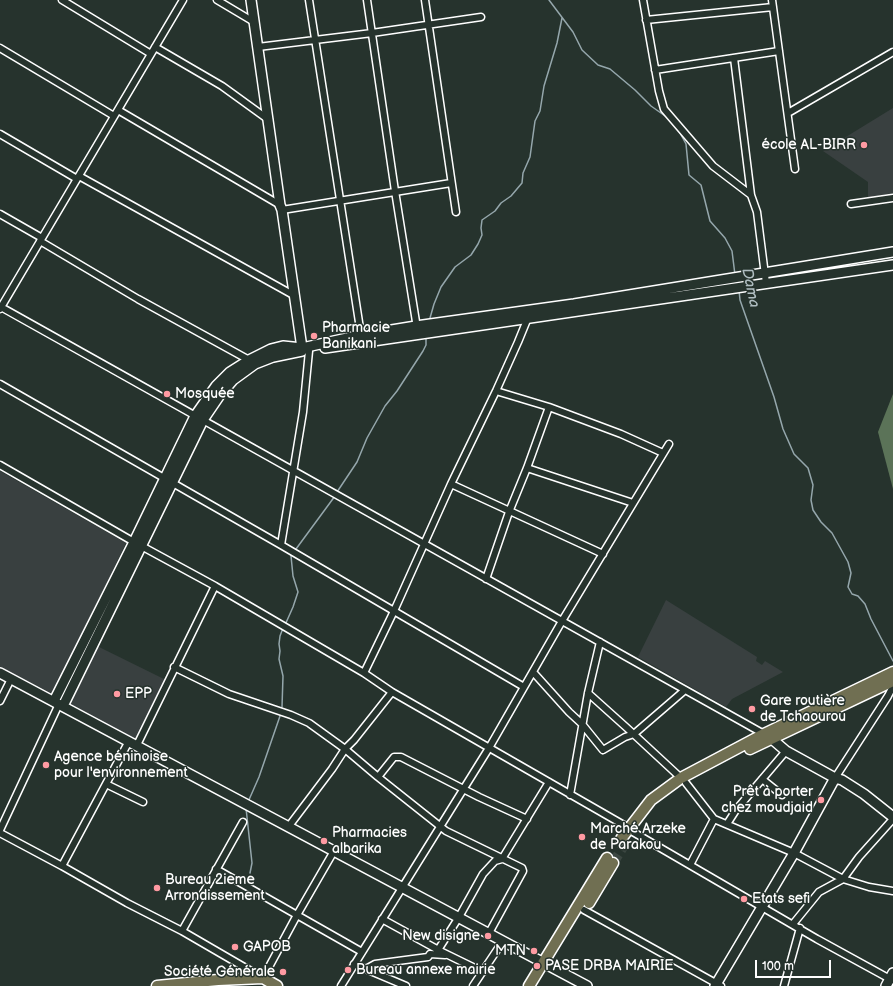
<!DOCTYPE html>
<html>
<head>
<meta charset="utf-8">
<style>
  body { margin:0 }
  #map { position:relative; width:893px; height:986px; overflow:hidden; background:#26332d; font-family:"Balsamiq Sans",sans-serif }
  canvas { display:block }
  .scale { position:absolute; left:755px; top:960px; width:76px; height:18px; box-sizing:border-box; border:2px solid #fff; border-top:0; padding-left:5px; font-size:12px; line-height:14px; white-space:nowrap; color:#fff; -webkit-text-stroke:3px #26332d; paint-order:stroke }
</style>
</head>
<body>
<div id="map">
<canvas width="893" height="986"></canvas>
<div class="scale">100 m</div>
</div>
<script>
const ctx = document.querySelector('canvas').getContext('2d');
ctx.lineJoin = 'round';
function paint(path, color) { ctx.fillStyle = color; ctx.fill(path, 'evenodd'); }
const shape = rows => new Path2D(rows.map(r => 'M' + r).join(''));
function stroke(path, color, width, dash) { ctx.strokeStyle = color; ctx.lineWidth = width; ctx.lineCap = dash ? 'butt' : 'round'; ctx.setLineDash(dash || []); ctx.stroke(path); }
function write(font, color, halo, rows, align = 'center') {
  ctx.font = font + ' "Balsamiq Sans",sans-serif'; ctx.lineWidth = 3; ctx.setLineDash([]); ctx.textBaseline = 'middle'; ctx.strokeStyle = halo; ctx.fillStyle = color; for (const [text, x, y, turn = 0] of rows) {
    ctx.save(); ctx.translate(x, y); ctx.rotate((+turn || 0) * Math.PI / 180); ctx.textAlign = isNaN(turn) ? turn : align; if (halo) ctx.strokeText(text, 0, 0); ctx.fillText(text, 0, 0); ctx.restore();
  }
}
paint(shape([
  [893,108,893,193,868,198,868,182,823,151],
  [0,471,126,543,53,694,0,667],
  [666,600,757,657,756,661,762,665,765,661,783,672,732,699,726,707,638,657],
  [97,646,166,680,136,742,69,708]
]), '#394040');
paint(shape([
  [893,394,893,489,878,432]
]), '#5b7358');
stroke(shape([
  [549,0,573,32,582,50,598,65,610,69,635,90,651,106,668,118],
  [679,131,686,144,689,175,701,185,710,221,725,238,732,251,735,275],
  [739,290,740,300,774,397,783,429,794,454,808,468,813,485,811,500,813,510,821,522,832,533,848,562,851,573,848,587,852,594,858,596,865,604,871,619,893,661],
  [430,318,434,304,441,287,455,267,471,255,478,244,482,235,481,228,482,220,495,211,501,203,511,196,522,183,523,173,530,157,535,121,540,111,544,86,557,43,562,18],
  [337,492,357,462,367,438,385,406,397,391,423,351,426,345,426,339],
  [296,549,335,496],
  [285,625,293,607,298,592,293,576,291,556],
  [282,707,283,676,279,659,280,651,279,644,280,636,283,628],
  [248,802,259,777,280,716],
  [246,808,252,863,250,873]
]), '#95a7ac', 1.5);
stroke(shape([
  [613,863,626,842]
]), '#3c4742', 10, [10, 5]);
const street = shape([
  [62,0,151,54],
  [217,0,254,22],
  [309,0,361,335],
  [367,0,395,191,417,328],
  [425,0,456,212],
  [643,0,659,91,664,109,713,166,751,195,757,212,766,283],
  [772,0,795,169],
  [646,20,773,7],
  [155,47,222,86,269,120],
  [258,47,372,33,481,17],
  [0,48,114,116],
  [734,58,751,195],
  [655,70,779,51],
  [118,110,280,205],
  [788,113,893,52],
  [0,134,77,179],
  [79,176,295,296],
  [851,204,893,198],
  [282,210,451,183],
  [0,214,42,238],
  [40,241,138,299,249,360],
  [1,307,764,734],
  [0,309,183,0],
  [0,384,281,545,524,687],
  [496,391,549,407,621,434,663,453],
  [0,465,134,542,215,586,364,673,392,692,629,828],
  [527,468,633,503],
  [451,484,603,554],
  [281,545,303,412,309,351],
  [486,579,509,512,527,468,549,407],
  [174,667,229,694,291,715,309,723,345,749,378,777,446,831,522,868,523,871,489,933],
  [533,672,569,712,582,724,603,750,625,737,634,734,685,690],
  [364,673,394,611,451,484,496,391,518,342,527,320,526,317],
  [588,693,627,728,681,778],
  [0,701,11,679],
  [137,745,215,586],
  [378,777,394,757,401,757,479,797,527,819],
  [835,778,888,696,892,688,889,683],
  [762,779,782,795],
  [686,783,714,819,794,853,843,879,869,887,893,891],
  [106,784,143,802],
  [570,795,588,693,600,642],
  [727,824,736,810,786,751],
  [289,826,332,769,345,749,354,740,392,692],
  [0,830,59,704],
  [633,832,817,939,892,980],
  [0,833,62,866,127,903,182,931,263,978,297,915,334,851],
  [690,865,714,819],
  [62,866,129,741],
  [216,869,362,952],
  [584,910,721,986],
  [382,919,442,952,483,972],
  [793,924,819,892,843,879,859,857,893,819],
  [182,931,243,822],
  [438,950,459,917,483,874,495,861,502,859,549,782],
  [354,964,406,986],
  [366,969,375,964,428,957,430,954,445,955],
  [341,986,489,748,562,621,669,444],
  [473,986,503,941],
  [784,986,800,928]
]);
const secondary = shape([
  [251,0,280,205,282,210,302,348,301,351],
  [325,348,893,265],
  [0,673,587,986],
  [54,701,134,542,195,416,216,386,230,372,249,360,271,349,283,346,302,348,361,335,416,326,574,304,893,252],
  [63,706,203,420,220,395,233,380,255,364,273,357,302,351],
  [766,735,772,739,786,751,835,778,842,780,864,794,893,817],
  [715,986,794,853,835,778],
  [886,986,893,973]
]);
const primary = shape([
  [750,749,893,681],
  [621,839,651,800,681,778,764,734,893,672],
  [589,903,613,863],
  [157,986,218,980,263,978,277,986],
  [529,986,607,858]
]);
stroke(street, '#fff', 9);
stroke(secondary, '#fff', 12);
stroke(primary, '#fff', 13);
stroke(street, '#26332d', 6);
stroke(secondary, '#26332d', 9);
stroke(primary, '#706f52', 10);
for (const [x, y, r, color] of [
  [864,145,4,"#ff9aa2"],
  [314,336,4,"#ff9aa2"],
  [167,394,4,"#ff9aa2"],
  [117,694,4,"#ff9aa2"],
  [752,709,4,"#ff9aa2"],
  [46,765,4,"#ff9aa2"],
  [821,800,4,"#ff9aa2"],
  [582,837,4,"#ff9aa2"],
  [324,841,4,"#ff9aa2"],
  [157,888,4,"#ff9aa2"],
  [744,899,4,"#ff9aa2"],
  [488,936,4,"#ff9aa2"],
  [235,947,4,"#ff9aa2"],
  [534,951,4,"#ff9aa2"],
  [537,966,4,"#ff9aa2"],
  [348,970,4,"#ff9aa2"],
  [283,972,4,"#ff9aa2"]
]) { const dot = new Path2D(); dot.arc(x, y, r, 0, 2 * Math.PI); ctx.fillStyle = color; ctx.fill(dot); stroke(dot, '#26332d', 1.5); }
write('14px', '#fff', '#26332d', [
  ["école AL-BIRR",856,145,"right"],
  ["Pharmacie",322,328],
  ["Banikani",322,344],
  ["Mosquée",175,394],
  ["EPP",125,694],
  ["Gare routière",760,701],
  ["de Tchaourou",760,717],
  ["Agence béninoise",54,757],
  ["pour l'environnement",54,773],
  ["Prêt à porter",813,792,"right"],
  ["chez moudjaid",813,808,"right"],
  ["Marché Arzeke",590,829],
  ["de Parakou",590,845],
  ["Pharmacies",332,833],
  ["albarika",332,849],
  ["Bureau 2ieme",165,880],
  ["Arrondissement",165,896],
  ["Etats sefi",752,899],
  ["New disigne",480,936,"right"],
  ["GAPOB",243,947],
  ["MTN",526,951,"right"],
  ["PASE DRBA MAIRIE",545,966],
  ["Bureau annexe mairie",356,970],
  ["Société Générale",275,972,"right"]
], 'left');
write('italic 15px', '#afbdc0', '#26332d', [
  ["Dama",750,288,78]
]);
</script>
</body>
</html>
